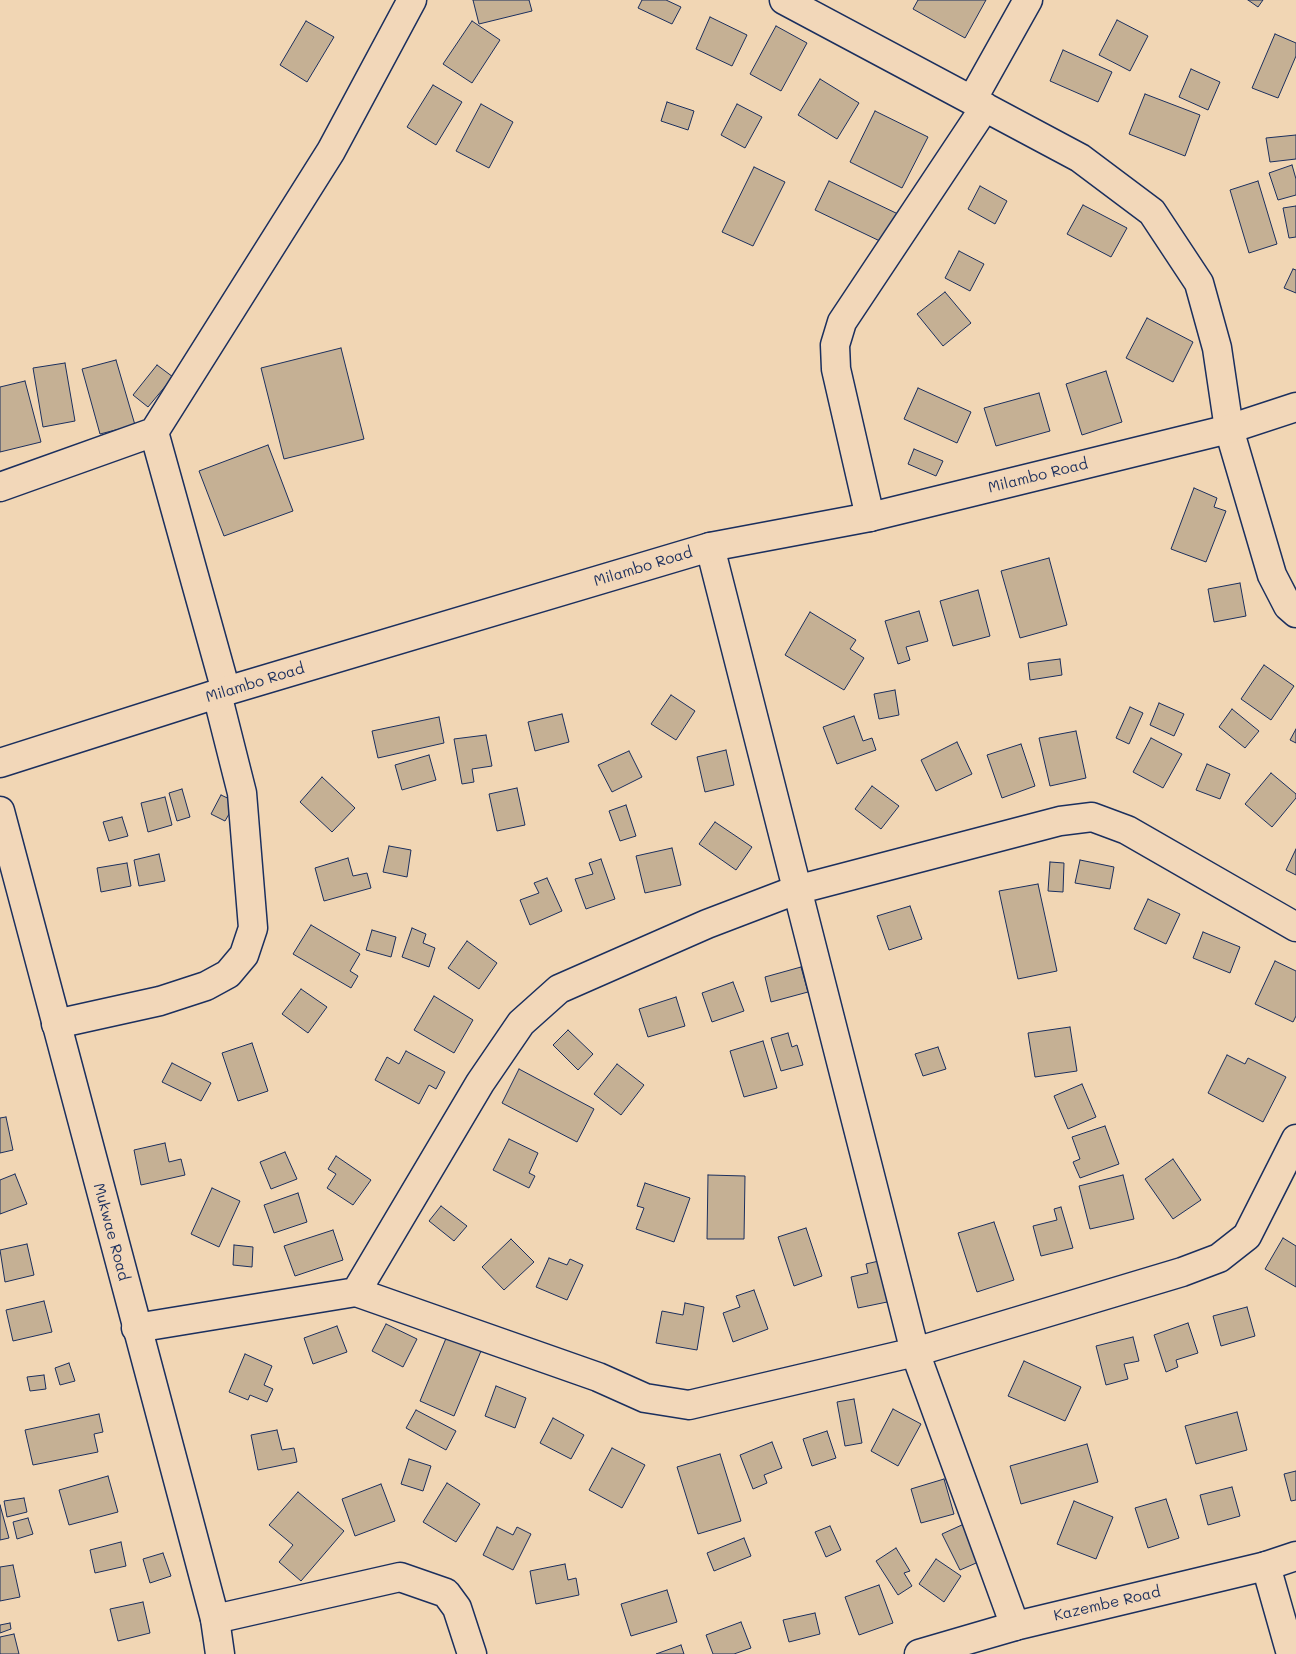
<!DOCTYPE html>
<html>
<head>
<meta charset="utf-8">
<style>
  body { margin:0 }
  canvas { display:block; background:#f1d6b4 }
</style>
</head>
<body>
<canvas width="1296" height="1654"></canvas>
<script>
const ctx = document.querySelector('canvas').getContext('2d');
ctx.lineJoin = 'round';
function paint(path, color) { ctx.fillStyle = color; ctx.fill(path, 'evenodd'); }
const shape = rows => new Path2D(rows.map(r => 'M' + r).join(''));
function stroke(path, color, width, dash) { ctx.strokeStyle = color; ctx.lineWidth = width; ctx.lineCap = dash ? 'butt' : 'round'; ctx.setLineDash(dash || []); ctx.stroke(path); }
function write(font, color, halo, rows, align = 'center') {
  ctx.font = font + ' Mali,sans-serif'; ctx.lineWidth = 4; ctx.setLineDash([]); ctx.textBaseline = 'middle'; ctx.strokeStyle = halo; ctx.fillStyle = color; for (const [text, x, y, turn = 0] of rows) {
    ctx.save(); ctx.translate(x, y); ctx.rotate((+turn || 0) * Math.PI / 180); ctx.textAlign = isNaN(turn) ? turn : align; if (halo) ctx.strokeText(text, 0, 0); ctx.fillText(text, 0, 0); ctx.restore();
  }
}
const building = shape([
  [473,0,529,0,532,11,479,24,473,0],
  [642,0,666,0,681,7,672,24,638,8,642,0],
  [918,0,986,0,965,38,913,9,918,0],
  [1248,0,1263,0,1258,7,1248,0],
  [710,17,747,35,732,66,696,49,710,17],
  [1117,20,1148,36,1130,71,1099,55,1117,20],
  [306,21,334,37,307,82,280,65,306,21],
  [472,21,500,40,472,83,443,64,472,21],
  [776,26,807,43,781,91,750,74,776,26],
  [1275,34,1296,43,1296,56,1278,98,1252,88,1275,34],
  [1063,50,1112,72,1098,102,1050,81,1063,50],
  [1191,69,1220,82,1208,110,1179,97,1191,69],
  [820,79,859,103,837,139,798,115,820,79],
  [433,85,462,102,436,145,407,127,433,85],
  [1145,94,1200,115,1185,156,1129,134,1145,94],
  [667,102,694,111,688,130,661,121,667,102],
  [481,104,513,122,489,168,456,151,481,104],
  [737,104,762,117,745,148,721,135,737,104],
  [875,111,928,137,902,188,850,162,875,111],
  [1296,135,1296,159,1270,162,1266,138,1296,135],
  [1292,165,1296,179,1296,195,1278,200,1269,173,1292,165],
  [754,167,785,182,753,246,722,232,754,167],
  [829,181,898,214,884,243,815,210,829,181],
  [1258,181,1277,244,1249,253,1230,190,1258,181],
  [980,186,1007,201,995,224,968,209,980,186],
  [1083,205,1127,228,1111,257,1067,234,1083,205],
  [1296,206,1296,237,1289,238,1283,208,1296,206],
  [959,251,984,264,970,291,945,278,959,251],
  [1293,269,1296,270,1296,293,1284,288,1293,269],
  [945,292,971,323,943,346,917,314,945,292],
  [1147,318,1193,342,1173,382,1126,358,1147,318],
  [341,348,364,439,284,459,261,368,341,348],
  [116,360,135,425,100,434,82,369,116,360],
  [65,363,75,421,43,427,33,368,65,363],
  [157,365,173,377,148,407,133,395,157,365],
  [1106,371,1122,422,1082,435,1066,384,1106,371],
  [25,381,41,442,0,452,0,387,25,381],
  [918,388,971,412,957,443,904,419,918,388],
  [1039,393,1050,431,996,446,984,408,1039,393],
  [268,445,293,511,224,536,199,471,268,445],
  [914,449,943,461,936,476,908,464,914,449],
  [1194,488,1217,498,1214,507,1226,511,1206,562,1171,549,1194,488],
  [1049,558,1067,625,1020,638,1001,571,1049,558],
  [1240,583,1246,616,1214,622,1208,589,1240,583],
  [978,590,990,636,953,646,940,601,978,590],
  [919,611,928,641,906,647,910,660,898,664,885,621,919,611],
  [810,612,856,640,850,649,864,658,844,690,785,655,810,612],
  [1060,659,1062,675,1030,680,1028,663,1060,659],
  [1264,665,1294,686,1271,720,1241,699,1264,665],
  [895,690,899,715,879,719,874,694,895,690],
  [671,695,695,711,676,740,651,724,671,695],
  [1159,703,1184,714,1174,736,1150,725,1159,703],
  [1130,707,1143,713,1129,744,1116,738,1130,707],
  [1232,709,1259,731,1245,748,1219,727,1232,709],
  [562,714,569,742,535,751,528,722,562,714],
  [854,716,863,741,872,738,876,750,837,764,823,727,854,716],
  [439,717,444,743,378,758,372,731,439,717],
  [1296,729,1296,743,1290,740,1296,729],
  [1076,731,1086,778,1050,786,1039,738,1076,731],
  [486,735,492,766,472,769,474,782,462,784,454,739,486,735],
  [1151,738,1182,754,1163,788,1133,772,1151,738],
  [957,742,972,774,936,791,921,760,957,742],
  [1021,744,1035,786,1002,798,987,755,1021,744],
  [726,750,734,785,705,792,697,757,726,750],
  [629,751,642,777,612,792,598,765,629,751],
  [429,755,436,780,402,790,395,765,429,755],
  [1207,764,1230,774,1220,799,1196,790,1207,764],
  [1271,773,1296,794,1296,798,1272,827,1245,804,1271,773],
  [322,777,355,808,332,832,300,802,322,777],
  [872,786,899,806,881,829,855,809,872,786],
  [517,788,525,825,497,831,489,794,517,788],
  [182,789,190,817,177,821,169,793,182,789],
  [221,795,236,802,225,821,211,814,221,795],
  [165,797,172,825,148,832,141,803,165,797],
  [626,805,636,836,620,841,609,811,626,805],
  [122,817,128,836,109,841,103,822,122,817],
  [715,822,752,847,736,870,699,844,715,822],
  [389,846,411,850,407,877,383,872,389,846],
  [672,848,681,885,645,893,636,856,672,848],
  [1296,849,1296,875,1286,870,1296,849],
  [159,854,165,881,139,886,134,860,159,854],
  [348,858,353,876,367,873,371,888,324,901,315,868,348,858],
  [601,859,615,899,586,909,575,879,593,874,589,863,601,859],
  [1080,860,1114,867,1110,889,1075,883,1080,860],
  [1050,862,1064,863,1063,892,1048,891,1050,862],
  [127,863,131,886,101,892,97,868,127,863],
  [547,878,562,911,530,925,520,900,539,893,534,883,547,878],
  [1038,884,1057,971,1018,979,999,891,1038,884],
  [1148,899,1180,914,1166,944,1134,929,1148,899],
  [910,906,922,939,889,950,877,916,910,906],
  [311,925,360,954,350,971,358,976,351,988,293,954,311,925],
  [412,928,426,934,423,943,435,948,429,967,402,957,412,928],
  [372,930,396,937,391,957,366,950,372,930],
  [1203,932,1240,947,1230,973,1193,958,1203,932],
  [467,941,497,963,479,989,448,968,467,941],
  [1275,961,1296,971,1296,1016,1293,1022,1255,1004,1275,961],
  [801,967,808,992,771,1002,765,977,801,967],
  [733,982,744,1011,712,1022,702,993,733,982],
  [301,989,327,1007,308,1033,282,1014,301,989],
  [434,996,473,1020,454,1053,414,1030,434,996],
  [676,997,685,1026,648,1037,639,1009,676,997],
  [1070,1027,1077,1071,1035,1077,1028,1033,1070,1027],
  [568,1030,593,1054,578,1070,553,1045,568,1030],
  [788,1033,792,1047,797,1045,803,1065,781,1071,771,1038,788,1033],
  [763,1041,777,1088,744,1097,730,1051,763,1041],
  [252,1043,268,1091,238,1101,222,1053,252,1043],
  [938,1047,946,1069,923,1076,915,1054,938,1047],
  [406,1051,445,1072,436,1089,429,1085,419,1104,375,1080,387,1057,399,1064,406,1051],
  [1227,1055,1245,1064,1248,1058,1286,1077,1263,1122,1208,1093,1227,1055],
  [172,1063,211,1083,201,1101,162,1082,172,1063],
  [617,1064,644,1085,621,1115,594,1094,617,1064],
  [519,1069,594,1109,577,1142,502,1103,519,1069],
  [1082,1084,1096,1117,1068,1129,1054,1096,1082,1084],
  [6,1117,13,1150,0,1153,0,1118,6,1117],
  [1105,1126,1119,1164,1080,1178,1073,1162,1080,1159,1072,1137,1105,1126],
  [509,1139,538,1153,529,1173,535,1176,529,1188,493,1170,509,1139],
  [165,1143,169,1162,181,1159,185,1175,141,1185,134,1150,165,1143],
  [285,1152,297,1179,271,1189,260,1162,285,1152],
  [336,1156,371,1180,353,1205,327,1188,336,1174,328,1169,336,1156],
  [1173,1159,1201,1200,1173,1219,1145,1179,1173,1159],
  [15,1174,27,1204,0,1214,0,1180,15,1174],
  [708,1175,745,1176,744,1239,707,1239,708,1175],
  [1123,1175,1134,1219,1090,1229,1079,1186,1123,1175],
  [645,1183,690,1198,674,1242,636,1229,644,1208,637,1206,645,1183],
  [212,1188,240,1201,219,1247,191,1234,212,1188],
  [298,1193,307,1222,274,1233,264,1205,298,1193],
  [441,1206,467,1226,454,1241,429,1221,441,1206],
  [1061,1207,1073,1248,1041,1256,1033,1226,1057,1220,1054,1209,1061,1207],
  [994,1222,1014,1280,977,1292,958,1233,994,1222],
  [806,1228,822,1276,794,1286,778,1237,806,1228],
  [333,1230,343,1260,295,1276,284,1246,333,1230],
  [1283,1238,1296,1246,1296,1287,1265,1269,1283,1238],
  [511,1239,534,1262,504,1290,482,1267,511,1239],
  [27,1244,34,1275,5,1282,0,1250,27,1244],
  [234,1245,253,1247,252,1267,233,1265,234,1245],
  [549,1258,567,1265,570,1259,583,1265,567,1300,536,1287,549,1258],
  [883,1260,892,1301,858,1308,851,1277,868,1273,866,1264,883,1260],
  [754,1290,768,1329,733,1342,723,1313,740,1307,736,1296,754,1290],
  [44,1301,52,1332,13,1341,6,1310,44,1301],
  [685,1303,704,1307,697,1350,656,1343,662,1311,683,1315,685,1303],
  [1247,1307,1255,1336,1221,1346,1213,1316,1247,1307],
  [1188,1323,1198,1353,1176,1360,1178,1367,1166,1372,1154,1335,1188,1323],
  [386,1324,417,1339,403,1367,372,1351,386,1324],
  [337,1326,347,1352,313,1364,304,1338,337,1326],
  [447,1336,481,1351,454,1416,420,1401,447,1336],
  [1133,1337,1139,1361,1124,1364,1128,1379,1106,1385,1096,1346,1133,1337],
  [245,1354,272,1366,264,1385,273,1389,267,1402,250,1395,248,1400,229,1392,245,1354],
  [1024,1361,1081,1387,1065,1421,1008,1396,1024,1361],
  [69,1363,75,1381,60,1385,55,1368,69,1363],
  [44,1375,46,1389,30,1391,27,1377,44,1375],
  [496,1386,526,1398,515,1428,485,1416,496,1386],
  [854,1399,862,1443,845,1446,837,1402,854,1399],
  [893,1409,921,1424,898,1466,871,1451,893,1409],
  [416,1410,456,1431,446,1450,406,1428,416,1410],
  [1237,1412,1247,1450,1196,1464,1185,1426,1237,1412],
  [99,1414,103,1432,94,1434,98,1452,33,1465,25,1430,99,1414],
  [553,1418,584,1435,571,1459,540,1443,553,1418],
  [277,1430,282,1450,294,1448,297,1462,258,1470,251,1435,277,1430],
  [827,1431,836,1458,812,1466,803,1439,827,1431],
  [772,1442,782,1468,764,1475,767,1483,753,1489,740,1455,772,1442],
  [1087,1444,1098,1482,1021,1504,1010,1466,1087,1444],
  [612,1448,645,1465,622,1508,589,1490,612,1448],
  [720,1454,741,1521,698,1534,677,1467,720,1454],
  [409,1459,431,1466,423,1491,401,1484,409,1459],
  [1296,1471,1296,1500,1291,1501,1284,1474,1296,1471],
  [108,1476,118,1512,69,1525,59,1490,108,1476],
  [944,1479,954,1514,921,1523,911,1489,944,1479],
  [447,1483,480,1504,456,1542,423,1522,447,1483],
  [381,1484,395,1521,355,1536,342,1499,381,1484],
  [1232,1487,1240,1516,1208,1525,1200,1495,1232,1487],
  [298,1492,344,1531,301,1581,279,1562,293,1545,269,1525,298,1492],
  [24,1498,27,1512,7,1517,4,1501,24,1498],
  [1166,1499,1179,1538,1148,1548,1135,1508,1166,1499],
  [1074,1501,1113,1517,1096,1559,1057,1544,1074,1501],
  [0,1505,9,1538,0,1540,0,1505],
  [28,1518,33,1534,17,1539,13,1522,28,1518],
  [964,1524,983,1560,960,1570,942,1534,964,1524],
  [830,1526,841,1550,826,1557,815,1532,830,1526],
  [497,1527,513,1535,517,1527,531,1534,513,1570,483,1555,497,1527],
  [744,1538,751,1556,714,1571,707,1553,744,1538],
  [121,1542,126,1566,95,1573,90,1550,121,1542],
  [896,1548,910,1571,904,1573,912,1586,898,1595,876,1561,896,1548],
  [163,1553,171,1576,150,1583,143,1559,163,1553],
  [936,1559,961,1576,944,1602,919,1584,936,1559],
  [565,1564,568,1580,576,1578,579,1595,536,1604,530,1571,565,1564],
  [13,1565,20,1597,0,1601,0,1567,13,1565],
  [879,1585,893,1623,859,1635,845,1597,879,1585],
  [667,1590,677,1622,631,1636,621,1604,667,1590],
  [143,1602,150,1633,118,1641,110,1609,143,1602],
  [815,1613,820,1634,789,1642,783,1620,815,1613],
  [741,1622,751,1648,734,1654,713,1654,706,1635,741,1622],
  [10,1623,11,1629,0,1633,0,1625,10,1623],
  [14,1634,19,1654,0,1654,0,1637,14,1634],
  [681,1645,684,1654,656,1654,681,1645]
]);
paint(building, '#c5b094');
stroke(building, '#1b2f5e', 1);
const minor = shape([
  [784,0,1080,158,1152,212,1199,283,1217,348,1229,429,1272,575,1288,606,1296,613],
  [972,100,1028,0],
  [154,432,226,691],
  [0,487,154,432,331,151,412,0],
  [870,517,836,369,835,345,842,322,985,107],
  [710,547,915,1352,1015,1626],
  [56,1024,160,1001,206,986,228,974,244,955,253,928,242,793,217,694],
  [356,1292,480,1083,521,1023,559,989,707,924,796,890,1060,821,1092,817,1127,830,1296,927],
  [136,1328,356,1292,598,1377,645,1398,689,1405,915,1352,1182,1272,1219,1258,1247,1236,1296,1139],
  [1266,1566,1291,1654],
  [215,1619,400,1577,446,1593,457,1608,472,1654]
]);
const tertiary = shape([
  [0,763,226,691,710,547,870,517,1229,429,1296,407],
  [0,811,215,1619,220,1654]
]);
const secondary = shape([
  [919,1654,1015,1626,1266,1566,1296,1556]
]);
stroke(minor, '#1b2f5e', 31);
stroke(tertiary, '#1b2f5e', 31);
stroke(secondary, '#1b2f5e', 31);
stroke(minor, '#f2d7b9', 28);
stroke(tertiary, '#f2d7b9', 28);
stroke(secondary, '#f2d7b9', 28);
write('15px', '#1b2f5e', '#f2d7b9', [
  ["Milambo Road",1038,476,-14],
  ["Milambo Road",643,567,-17],
  ["Milambo Road",255,683,-17],
  ["Mukwae Road",111,1232,75],
  ["Kazembe Road",1107,1604,-13]
]);
</script>
</body>
</html>
